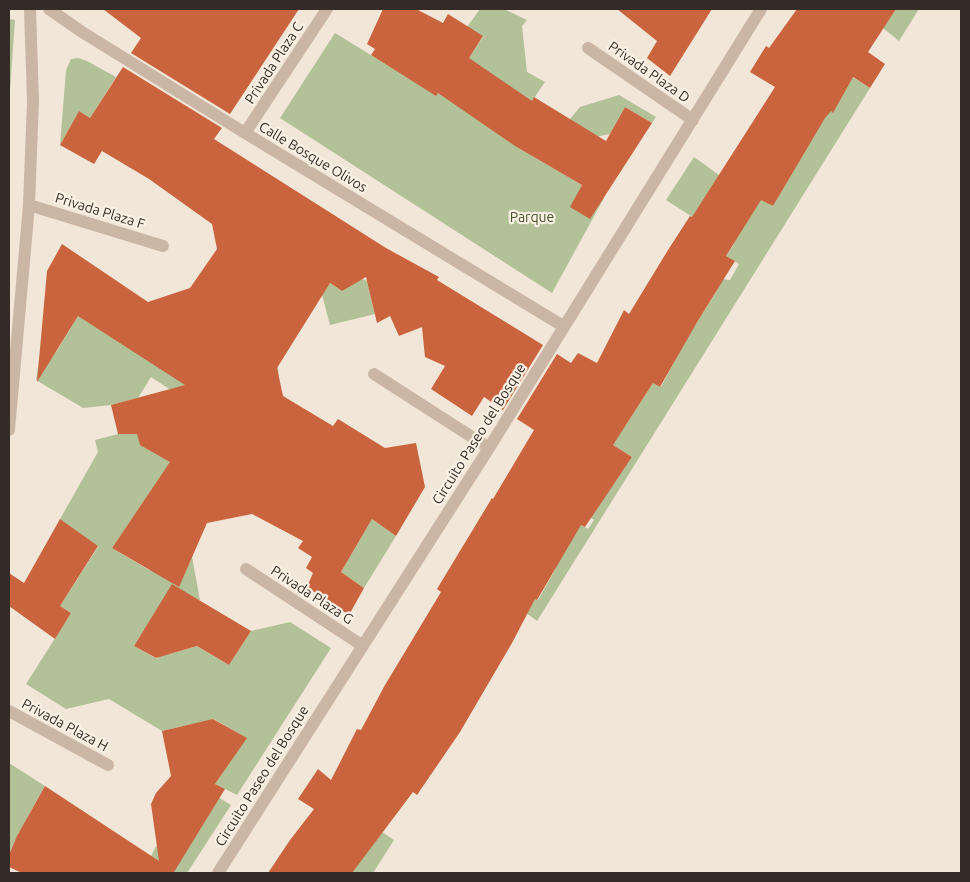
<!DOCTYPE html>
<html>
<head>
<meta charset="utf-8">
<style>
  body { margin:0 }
  #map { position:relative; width:970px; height:882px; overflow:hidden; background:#f2e6d8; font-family:Ubuntu,sans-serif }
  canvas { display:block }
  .frame { position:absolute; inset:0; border:10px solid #352b26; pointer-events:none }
</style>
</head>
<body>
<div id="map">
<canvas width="970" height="882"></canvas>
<div class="frame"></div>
</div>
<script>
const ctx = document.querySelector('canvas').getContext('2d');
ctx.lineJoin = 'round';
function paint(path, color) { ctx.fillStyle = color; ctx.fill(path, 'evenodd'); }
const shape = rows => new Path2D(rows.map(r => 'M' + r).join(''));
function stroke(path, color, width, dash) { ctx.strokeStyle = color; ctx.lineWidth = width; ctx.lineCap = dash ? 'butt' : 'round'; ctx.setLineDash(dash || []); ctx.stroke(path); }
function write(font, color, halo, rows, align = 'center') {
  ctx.font = font + ' Ubuntu,sans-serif'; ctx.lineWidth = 4.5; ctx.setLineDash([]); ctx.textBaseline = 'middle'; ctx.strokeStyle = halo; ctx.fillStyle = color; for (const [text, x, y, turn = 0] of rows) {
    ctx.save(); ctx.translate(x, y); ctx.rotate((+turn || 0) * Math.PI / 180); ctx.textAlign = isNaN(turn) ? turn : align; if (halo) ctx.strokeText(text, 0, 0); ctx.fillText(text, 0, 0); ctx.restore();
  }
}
paint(shape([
  [480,9,504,9,527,20,522,26,527,72,545,82,532,101,514,145,604,198,552,293,280,118,335,33,436,95,442,86,464,65,483,37,467,27],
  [896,9,919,9,899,41,883,28],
  [9,19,15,20,9,105],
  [78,58,87,61,116,77,90,118,79,111,60,145,66,70,71,59],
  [849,75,870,88,537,621,521,609,529,595,538,600,555,570,521,550,574,520,588,529,594,520,584,512,595,470,615,482,632,457,596,435,607,412,626,425,653,383,661,387,687,338,715,294,722,279,730,280,739,264,726,256,734,244,666,200,694,157,719,175,773,206,828,110,833,112],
  [619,95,656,117,652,123,625,107,610,134,595,137,570,119,580,107],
  [312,272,342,291,358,277,367,281,375,314,330,325,322,295],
  [87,301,278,367,279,377,216,420,164,472,112,548,149,570,192,557,200,600,157,609,134,646,157,659,164,649,170,654,197,646,229,665,251,631,290,622,331,648,237,795,215,784,246,738,214,719,205,732,192,724,162,731,109,699,66,709,26,684,71,613,60,606,98,547,60,519,98,452,95,440,118,434,137,434,189,402,151,377,138,398,111,405,83,408,36,380,40,353,56,352],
  [372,519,396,536,364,588,341,572],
  [9,763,45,786,27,818,33,840,19,832,9,855],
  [216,796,231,805,187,873,168,873,146,867,156,846,181,860],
  [369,823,394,840,373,873,351,873,343,869]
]), '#b2c198');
paint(shape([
  [103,9,299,9,230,114,131,53,141,38],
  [383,9,416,9,443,23,448,14,483,36,469,58,532,101,534,97,606,141,625,107,652,123,590,219,570,207,582,185,515,146,438,93,436,96,371,55,375,49,367,44],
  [617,9,712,9,670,76,647,58,657,41],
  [797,9,896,9,868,52,885,64,870,88,853,77,833,113,831,111,825,118,773,206,761,200,726,256,735,261,696,324,660,387,653,383,613,445,632,457,585,527,581,525,537,600,535,599,512,643,460,732,417,795,413,792,352,873,268,873,290,840,314,809,298,799,318,769,331,780,357,729,361,730,385,685,441,592,437,589,492,498,493,499,534,430,517,419,557,354,571,363,578,353,597,363,624,310,629,314,668,250,690,216,692,217,775,87,750,72,766,46,769,48],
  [123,67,222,128,214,139,386,248,439,277,437,280,543,345,503,410,484,397,472,416,431,389,445,366,425,357,422,327,399,336,390,316,377,323,366,277,342,291,330,283,277,368,283,396,333,426,338,419,385,448,416,443,425,487,396,536,372,519,341,572,364,588,349,615,307,587,313,573,306,568,312,557,298,548,303,541,252,514,207,523,179,587,112,548,170,462,140,445,137,434,118,434,111,405,185,385,78,316,37,382,47,271,62,244,148,302,190,288,217,249,212,224,149,179,102,151,94,164,60,145,79,111,90,118],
  [60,519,98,546,60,606,71,613,55,639,9,606,9,573,24,583],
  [172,584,251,631,229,665,197,646,156,658,134,646],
  [213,719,247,738,215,784,225,789,174,872,176,873,22,873,9,867,9,855,17,836,45,786,159,861,151,804,156,793,171,776,162,731]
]), '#ca643e');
stroke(shape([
  [49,9,82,32,245,133,563,326],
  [588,48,693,120],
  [245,133,327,9],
  [29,205,163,246],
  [374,374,489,448],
  [9,430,29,205,33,101,30,9],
  [246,569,363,646],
  [9,711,108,765],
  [218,873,489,448,761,9]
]), '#cab6a4', 12);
write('14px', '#352b26', '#faf0e4', [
  ["Privada Plaza C",274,63,-57],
  ["Privada Plaza D",649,72,35],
  ["Calle Bosque Olivos",313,157,31],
  ["Privada Plaza F",100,211,17],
  ["Circuito Paseo del Bosque",479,434,-58],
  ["Privada Plaza G",312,595,33],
  ["Privada Plaza H",65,725,28],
  ["Circuito Paseo del Bosque",262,776,-58]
]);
write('14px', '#435429', '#faf0e4', [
  ["Parque",532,217]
]);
</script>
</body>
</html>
